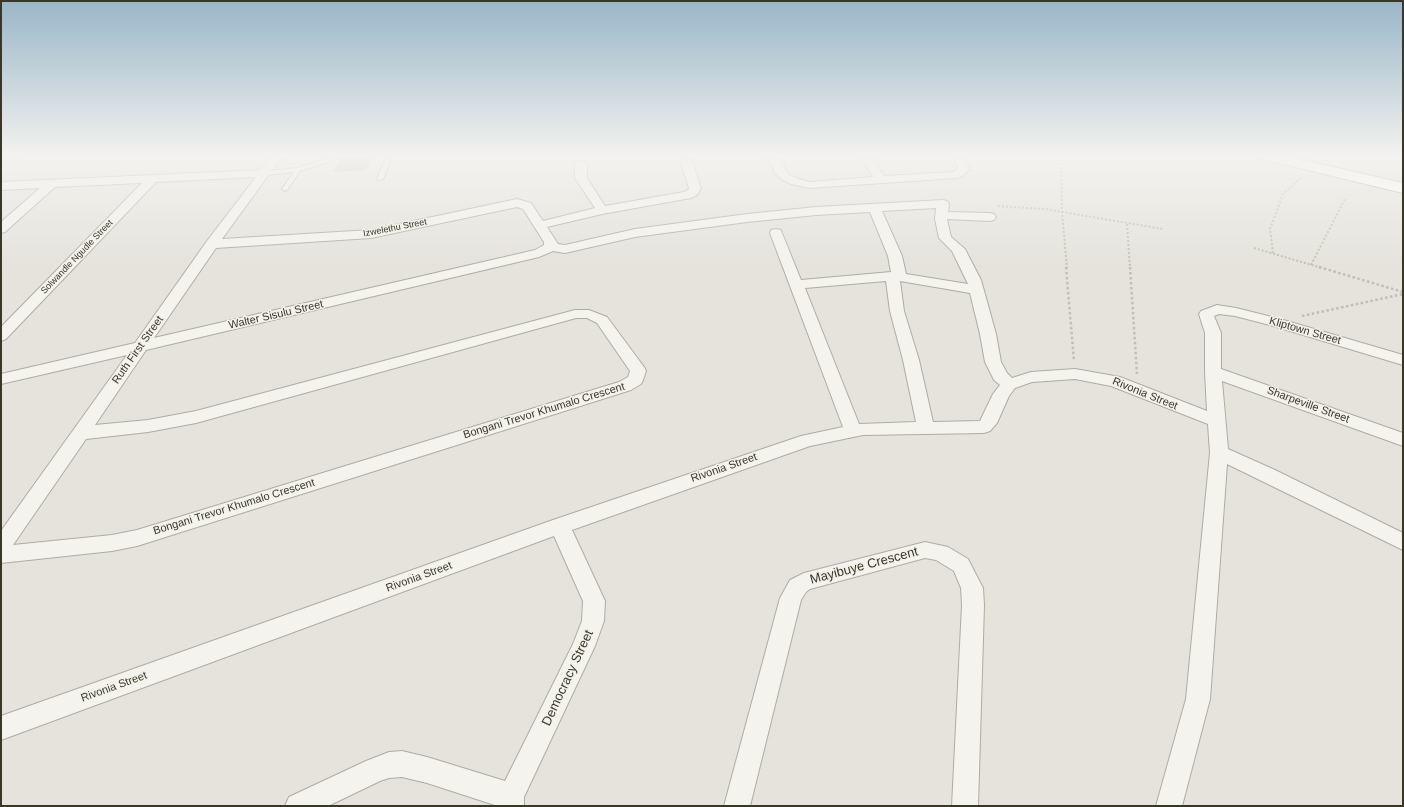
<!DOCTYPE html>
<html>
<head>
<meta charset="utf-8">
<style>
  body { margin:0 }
  #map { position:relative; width:1404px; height:807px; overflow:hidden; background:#e5e3dc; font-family:Arial,sans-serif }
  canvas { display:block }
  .frame { position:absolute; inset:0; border:2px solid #3a3726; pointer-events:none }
</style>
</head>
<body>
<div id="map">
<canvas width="1404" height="807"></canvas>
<div class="frame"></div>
</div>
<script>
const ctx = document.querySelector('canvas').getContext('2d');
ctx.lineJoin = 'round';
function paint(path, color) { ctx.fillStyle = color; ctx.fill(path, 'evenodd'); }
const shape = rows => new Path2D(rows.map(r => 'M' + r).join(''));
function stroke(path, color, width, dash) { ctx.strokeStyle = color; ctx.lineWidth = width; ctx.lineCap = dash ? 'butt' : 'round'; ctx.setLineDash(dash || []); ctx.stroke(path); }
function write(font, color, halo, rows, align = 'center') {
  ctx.font = font + ' Arial,sans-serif'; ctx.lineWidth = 3; ctx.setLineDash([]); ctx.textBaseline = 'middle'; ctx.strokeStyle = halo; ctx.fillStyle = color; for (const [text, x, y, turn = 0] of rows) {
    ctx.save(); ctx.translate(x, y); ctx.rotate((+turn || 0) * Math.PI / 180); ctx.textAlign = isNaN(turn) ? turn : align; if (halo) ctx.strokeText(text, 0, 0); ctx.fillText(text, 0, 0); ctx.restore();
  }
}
paint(shape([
  [373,155,366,170,333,172,342,156]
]), '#c2bfb3');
const lane = shape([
  [387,155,393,155,383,179,378,180,377,179,387,155],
  [330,158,333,160,332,161,300,171,287,190,285,191,282,189,294,172,266,175,263,173,266,171,297,168,330,158]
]);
const street = shape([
  [272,155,283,155,222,239,371,230,517,199,531,203,543,221,595,208,575,178,575,163,577,161,585,161,587,163,587,178,605,206,684,192,688,190,689,188,680,161,686,158,692,161,701,188,697,195,691,198,602,214,547,227,558,244,565,245,635,229,747,214,816,207,943,200,947,201,949,204,948,212,990,213,994,214,996,217,994,220,990,221,947,219,951,237,965,249,981,280,996,334,1001,362,1007,373,1012,378,1031,372,1075,369,1120,377,1207,411,1205,372,1205,333,1199,314,1201,311,1217,305,1236,308,1280,319,1403,355,1403,365,1270,325,1235,316,1219,314,1214,316,1221,333,1221,369,1403,433,1403,446,1222,381,1228,449,1275,470,1403,533,1403,550,1227,464,1210,699,1182,806,1156,806,1186,699,1210,453,1208,424,1111,386,1075,379,1032,382,1015,388,1009,396,997,423,990,431,984,433,863,435,810,446,572,530,605,601,604,621,595,646,524,797,524,806,498,806,427,783,402,777,389,778,380,781,328,806,285,806,289,797,366,761,389,752,402,751,427,757,505,781,573,644,582,621,583,601,554,536,1,740,1,716,553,520,801,436,843,427,770,233,771,230,776,229,781,230,782,233,801,280,891,272,888,256,870,212,816,215,747,222,635,237,565,253,553,251,539,257,146,350,95,425,148,420,196,411,575,310,589,310,607,317,644,367,646,371,643,380,641,384,631,390,137,546,112,551,1,563,1,531,127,355,1,384,1,374,135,343,207,241,256,177,156,182,6,339,1,341,1,327,142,183,55,187,5,232,1,233,1,222,40,188,1,190,1,182,261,170,272,155],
  [517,207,523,209,544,242,544,245,535,250,154,338,216,248,371,238,517,207],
  [936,208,935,219,939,238,952,251,968,284,906,274,902,256,882,211,936,208],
  [886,281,890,311,903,360,916,422,859,424,805,288,886,281],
  [900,281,970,293,980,334,985,362,994,380,1000,385,993,394,980,421,933,422,919,360,904,311,900,281],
  [576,318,587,318,597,323,630,371,628,377,619,382,137,530,112,535,13,545,86,439,148,432,196,423,576,318],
  [767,155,777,155,789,175,799,179,809,182,873,177,860,155,870,155,884,176,954,172,958,168,952,155,962,155,970,169,961,177,957,178,809,188,791,184,781,179,775,173,767,155],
  [925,542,948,547,968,559,983,588,984,605,978,806,952,806,962,605,961,588,954,571,936,560,925,558,810,589,806,592,801,600,750,806,724,806,780,598,790,580,804,573,925,542]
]);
const primary = shape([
  [1256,155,1281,155,1403,183,1403,193,1258,158,1256,155]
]);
stroke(lane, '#aeaca2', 2);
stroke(street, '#aeaca2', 2);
stroke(primary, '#b0ac9c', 2);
stroke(shape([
  [1061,155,1062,212,1067,268],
  [998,206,1045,209,1163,229],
  [1127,224,1130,268],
  [1254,248,1322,268],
  [1273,253,1270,229,1283,194,1302,177],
  [1311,265,1345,199]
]), '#c0beb6', 2, [2, 2]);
stroke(shape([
  [1066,267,1074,361],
  [1130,267,1137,374],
  [1319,267,1403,292],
  [1302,316,1403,294]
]), '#c0beb6', 2.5, [2.5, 2.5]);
paint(lane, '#f4f3ee');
paint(street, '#f4f3ee');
paint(shape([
  [1,155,18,155,16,158,11,159,1,159,1,155]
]), '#fff');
paint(primary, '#fff');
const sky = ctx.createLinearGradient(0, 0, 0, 268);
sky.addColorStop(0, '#99b6c8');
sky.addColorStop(0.58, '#f3f2ef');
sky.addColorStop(1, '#f3f2ef00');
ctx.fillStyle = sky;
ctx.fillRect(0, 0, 1404, 268);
write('9px', '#3a3726', '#f3f1eb', [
  ["Izwelethu Street",395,228,-11],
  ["Solwandle Ngudle Street",77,257,-46]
]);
write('11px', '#3a3726', '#f3f1eb', [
  ["Walter Sisulu Street",276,315,-13],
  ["Kliptown Street",1305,331,16],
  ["Ruth First Street",138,350,-55],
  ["Rivonia Street",1145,394,22],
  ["Sharpeville Street",1308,405,20],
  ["Bongani Trevor Khumalo Crescent",544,411,-17],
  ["Rivonia Street",724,468,-19],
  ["Bongani Trevor Khumalo Crescent",234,507,-17],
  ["Rivonia Street",419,577,-20],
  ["Rivonia Street",114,687,-20]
]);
write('13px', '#3a3726', '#f3f1eb', [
  ["Mayibuye Crescent",864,566,-15],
  ["Democracy Street",568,678,-65]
]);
</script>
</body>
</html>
